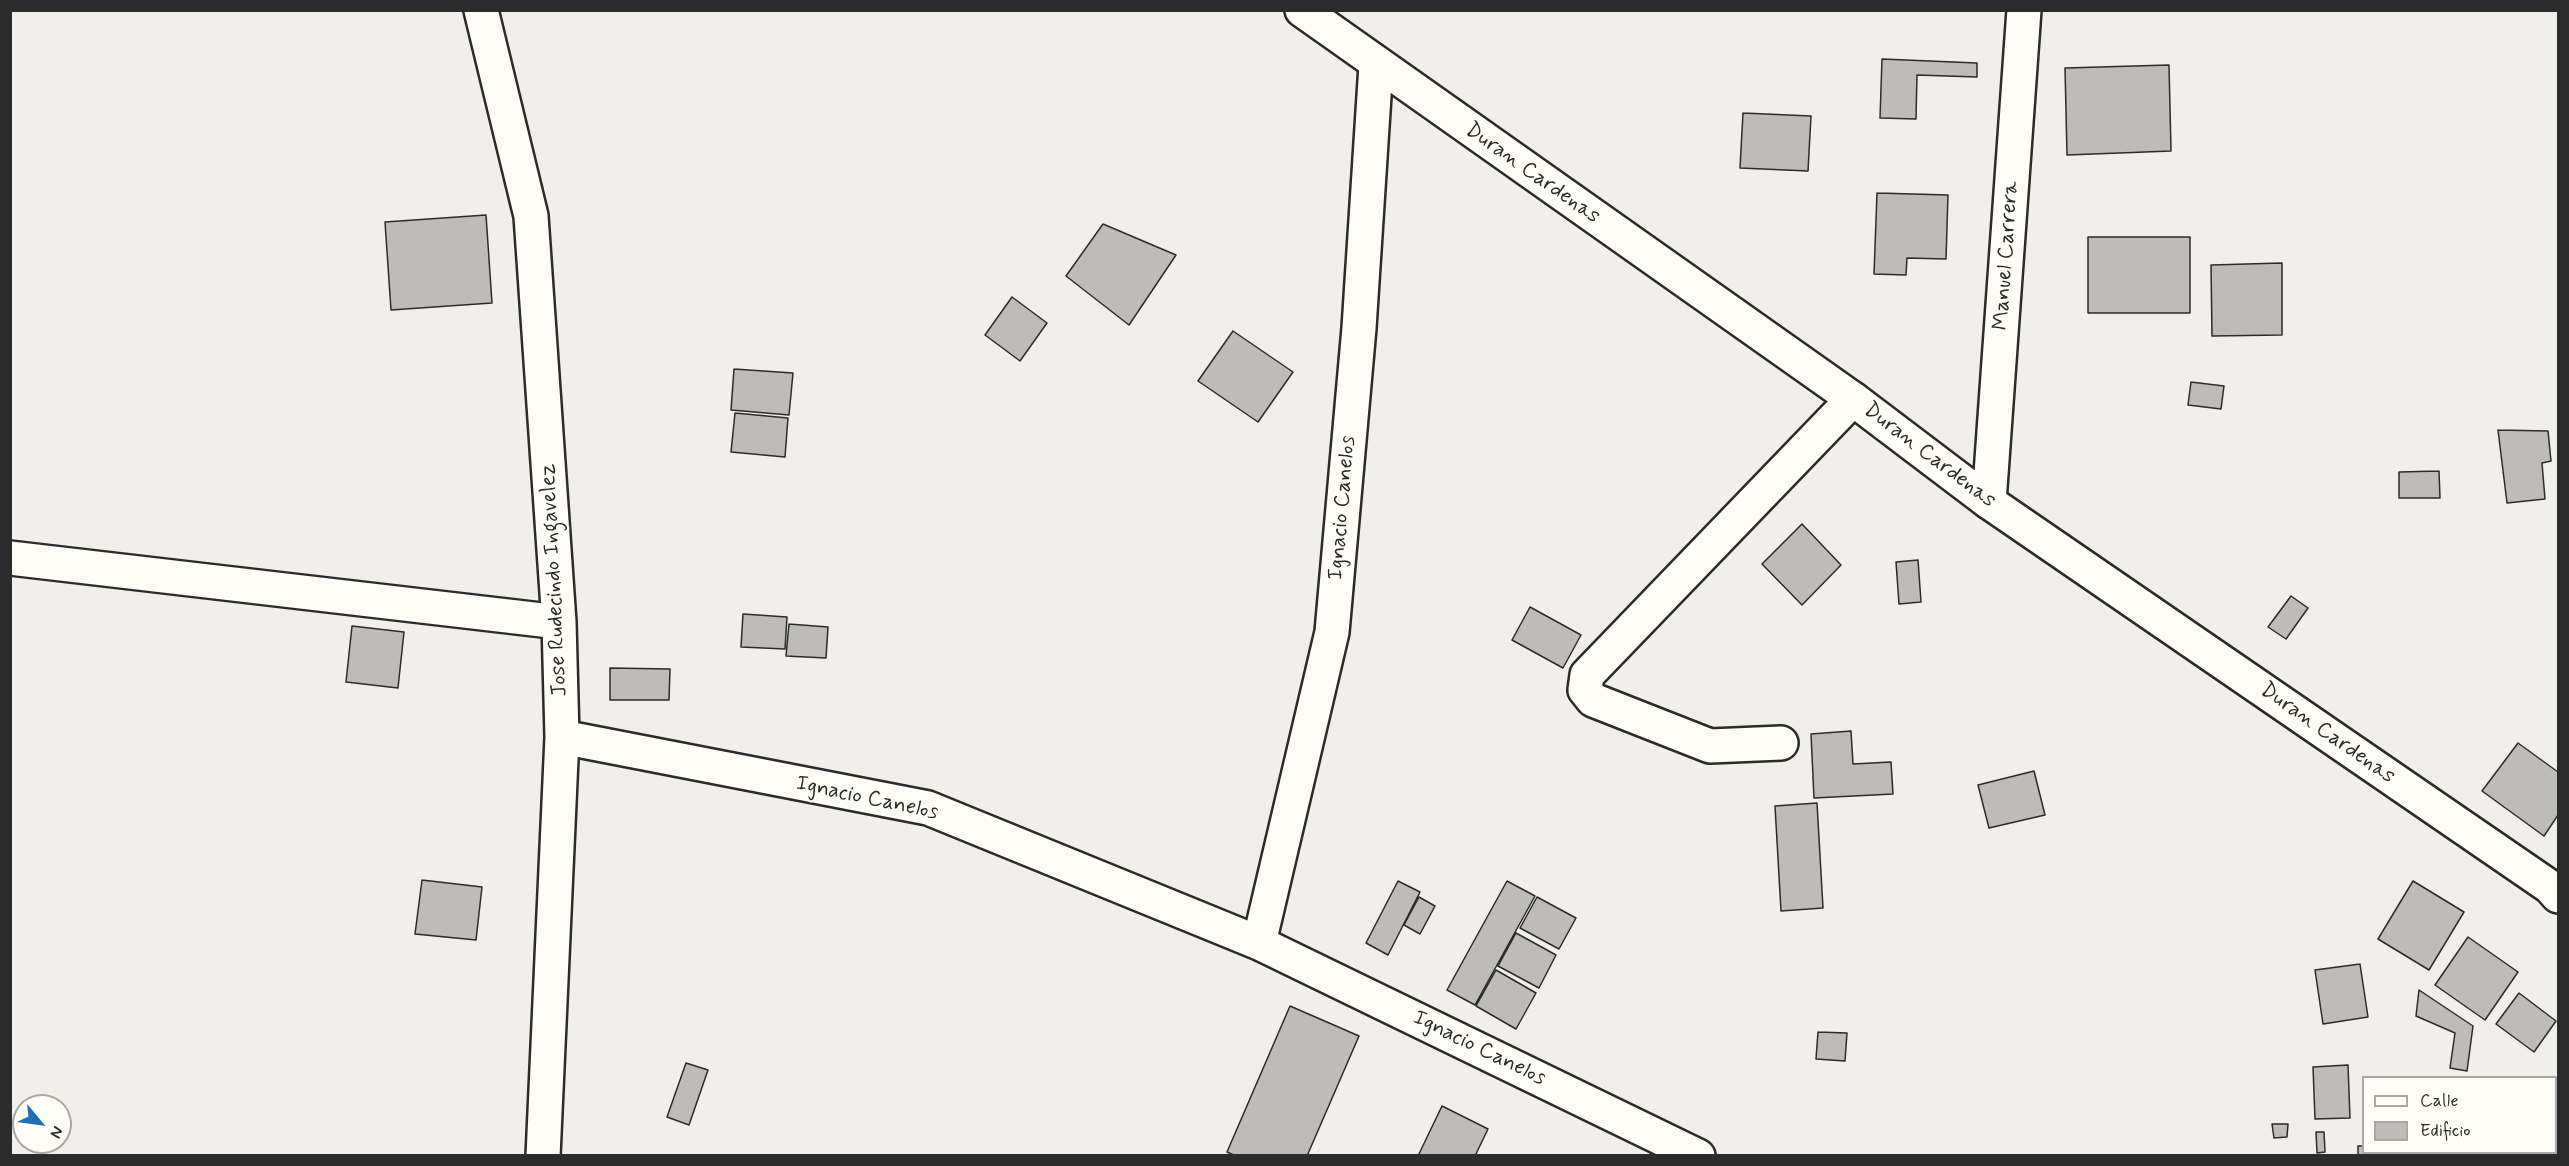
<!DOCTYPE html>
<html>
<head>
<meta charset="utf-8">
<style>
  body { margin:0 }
  #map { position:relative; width:2569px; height:1166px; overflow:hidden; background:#f0efeb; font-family:Mynerve,sans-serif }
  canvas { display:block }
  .frame { position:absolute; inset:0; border:12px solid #2b2b2b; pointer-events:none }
  .legend { position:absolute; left:2362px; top:1076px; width:195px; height:78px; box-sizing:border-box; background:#fdfcf7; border:2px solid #a9a8a5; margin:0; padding:8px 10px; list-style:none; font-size:18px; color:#2b2b2b }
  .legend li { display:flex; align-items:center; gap:12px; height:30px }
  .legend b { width:30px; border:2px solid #a9a8a5 }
  .north { position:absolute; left:12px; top:1094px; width:60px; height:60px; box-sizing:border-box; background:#fdfcf7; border:2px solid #a9a8a5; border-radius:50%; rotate:119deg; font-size:16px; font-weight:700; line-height:24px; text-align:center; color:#2b2b2b }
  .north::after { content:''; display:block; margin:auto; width:21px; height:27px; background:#1f6fb2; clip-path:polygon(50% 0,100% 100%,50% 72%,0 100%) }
</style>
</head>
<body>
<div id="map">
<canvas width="2569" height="1166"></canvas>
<div class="frame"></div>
<ul class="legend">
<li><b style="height:8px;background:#fdfcf7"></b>Calle</li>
<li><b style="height:16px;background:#bdbcb8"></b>Edificio</li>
</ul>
<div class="north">N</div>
</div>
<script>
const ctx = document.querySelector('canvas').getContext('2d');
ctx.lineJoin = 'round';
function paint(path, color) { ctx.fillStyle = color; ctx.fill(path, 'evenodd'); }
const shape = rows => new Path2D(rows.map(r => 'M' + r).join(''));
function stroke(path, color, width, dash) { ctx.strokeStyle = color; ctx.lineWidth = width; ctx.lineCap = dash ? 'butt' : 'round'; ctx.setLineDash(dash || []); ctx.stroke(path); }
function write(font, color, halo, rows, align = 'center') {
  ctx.font = font + ' Mynerve,sans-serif'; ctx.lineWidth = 4.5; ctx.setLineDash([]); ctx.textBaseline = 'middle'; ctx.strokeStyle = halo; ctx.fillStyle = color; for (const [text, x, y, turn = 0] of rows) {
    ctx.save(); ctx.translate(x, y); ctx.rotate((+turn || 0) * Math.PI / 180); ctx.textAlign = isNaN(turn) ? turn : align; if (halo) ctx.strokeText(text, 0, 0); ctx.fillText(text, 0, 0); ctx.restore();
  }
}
const building = shape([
  [1882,59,1977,63,1977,77,1917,75,1916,119,1880,118,1882,59],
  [2169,65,2171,151,2067,155,2065,68,2169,65],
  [1743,113,1811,116,1808,171,1740,168,1743,113],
  [1877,193,1948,195,1946,259,1907,258,1906,275,1874,274,1877,193],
  [486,215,492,303,391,310,385,222,486,215],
  [1103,224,1176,255,1129,325,1066,276,1103,224],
  [2088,237,2190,237,2190,313,2088,313,2088,237],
  [2282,263,2282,335,2212,336,2211,265,2282,263],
  [1012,297,1047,323,1020,361,985,335,1012,297],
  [1233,331,1293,372,1258,422,1198,381,1233,331],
  [734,369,793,373,789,415,731,410,734,369],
  [2191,382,2224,386,2221,409,2188,405,2191,382],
  [735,413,788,418,785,457,731,452,735,413],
  [2498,430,2548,431,2551,461,2542,463,2545,499,2507,503,2498,430],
  [2439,471,2440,498,2399,498,2399,472,2439,471],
  [1802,524,1841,565,1802,605,1762,564,1802,524],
  [1918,560,1921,602,1899,604,1896,562,1918,560],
  [2291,596,2308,608,2286,639,2268,627,2291,596],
  [1530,607,1581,635,1563,668,1512,640,1530,607],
  [743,614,787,617,785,649,741,647,743,614],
  [789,624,828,627,826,658,786,656,789,624],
  [352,626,404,632,398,688,346,682,352,626],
  [610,668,670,669,669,700,610,700,610,668],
  [1851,731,1853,764,1891,762,1893,794,1814,798,1811,734,1851,731],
  [2518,743,2558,772,2558,815,2544,836,2482,791,2518,743],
  [2034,771,2045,815,1989,828,1978,785,2034,771],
  [1817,803,1823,908,1781,911,1775,806,1817,803],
  [422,880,482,887,476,940,415,934,422,880],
  [1398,881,1420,892,1388,955,1366,943,1398,881],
  [1507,881,1535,896,1475,1005,1447,990,1507,881],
  [2413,881,2464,912,2429,970,2378,939,2413,881],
  [1419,897,1435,906,1420,934,1404,925,1419,897],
  [1537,897,1576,918,1559,949,1520,928,1537,897],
  [1516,933,1556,955,1539,988,1498,966,1516,933],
  [2468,937,2518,972,2485,1020,2435,985,2468,937],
  [2360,964,2368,1017,2323,1024,2315,970,2360,964],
  [1496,970,1536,993,1516,1029,1476,1006,1496,970],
  [2419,990,2473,1026,2467,1071,2450,1068,2455,1033,2416,1016,2419,990],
  [2519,993,2556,1021,2534,1052,2496,1024,2519,993],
  [1290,1006,1359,1036,1307,1156,1236,1156,1227,1152,1290,1006],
  [1818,1032,1847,1033,1845,1061,1816,1059,1818,1032],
  [686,1063,708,1070,689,1125,667,1117,686,1063],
  [2348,1065,2350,1118,2315,1119,2313,1067,2348,1065],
  [1442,1106,1488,1129,1475,1156,1418,1156,1442,1106],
  [2272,1124,2288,1124,2287,1137,2274,1138,2272,1124],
  [2316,1132,2324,1132,2325,1152,2317,1153,2316,1132],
  [2358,1146,2364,1146,2364,1152,2401,1152,2401,1156,2358,1156,2358,1146]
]);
paint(building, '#bdbcb8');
stroke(building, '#2b2b2b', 1.5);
const minor = shape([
  [481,10,531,216,559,622,562,737,543,1156],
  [1989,502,2024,10],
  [10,558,559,622],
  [562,737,928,808,1259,943,1698,1156],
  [1781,743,1710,746,1593,700,1585,690,1587,675,1853,399],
  [1259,943,1332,632,1359,328,1376,65]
]);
const tertiary = shape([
  [1302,10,1853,399,1989,502,2550,887,2558,896]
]);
stroke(minor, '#2b2b2b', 38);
stroke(tertiary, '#2b2b2b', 38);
stroke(minor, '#fdfcf7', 33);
stroke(tertiary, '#fdfcf7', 33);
write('22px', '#2b2b2b', '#fdfcf7', [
  ["Duran Cardenas",1532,174,35],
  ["Manuel Carrera",2007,256,-86],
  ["Duran Cardenas",1929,456,37],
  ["Ignacio Canelos",1343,508,-85],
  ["Jose Rudecindo Ingavelez",555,580,-93],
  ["Duran Cardenas",2327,734,35],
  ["Ignacio Canelos",867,799,12],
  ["Ignacio Canelos",1479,1049,26]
]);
</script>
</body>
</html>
